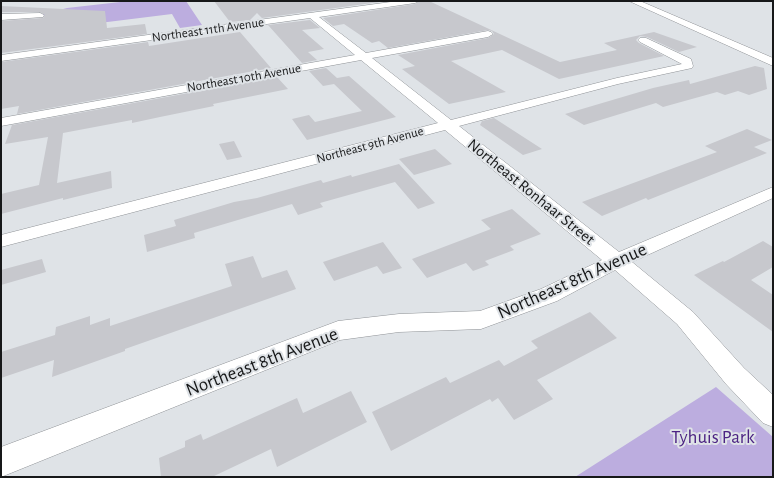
<!DOCTYPE html>
<html>
<head>
<meta charset="utf-8">
<style>
  body { margin:0 }
  #map { position:relative; width:774px; height:478px; overflow:hidden; background:#dfe3e7; font-family:"Alegreya Sans",sans-serif }
  canvas { display:block }
  .frame { position:absolute; inset:0; border:2px solid #171819; pointer-events:none }
</style>
</head>
<body>
<div id="map">
<canvas width="774" height="478"></canvas>
<div class="frame"></div>
</div>
<script>
const ctx = document.querySelector('canvas').getContext('2d');
ctx.lineJoin = 'round';
function paint(path, color) { ctx.fillStyle = color; ctx.fill(path, 'evenodd'); }
const shape = rows => new Path2D(rows.map(r => 'M' + r).join(''));
function stroke(path, color, width, dash) { ctx.strokeStyle = color; ctx.lineWidth = width; ctx.lineCap = dash ? 'butt' : 'round'; ctx.setLineDash(dash || []); ctx.stroke(path); }
function write(font, color, halo, rows, align = 'center') {
  ctx.font = font + ' "Alegreya Sans",sans-serif'; ctx.lineWidth = 4; ctx.setLineDash([]); ctx.textBaseline = 'middle'; ctx.strokeStyle = halo; ctx.fillStyle = color; for (const [text, x, y, turn = 0] of rows) {
    ctx.save(); ctx.translate(x, y); ctx.rotate((+turn || 0) * Math.PI / 180); ctx.textAlign = isNaN(turn) ? turn : align; if (halo) ctx.strokeText(text, 0, 0); ctx.fillText(text, 0, 0); ctx.restore();
  }
}
paint(shape([
  [129,1,186,1,202,25,180,28,172,14,59,28,61,16,40,15,67,8],
  [716,387,773,437,773,477,575,477]
]), '#bcaddf');
paint(shape([
  [214,1,387,1,262,18,257,13,250,20,230,22],
  [420,1,429,1,560,62,617,50,604,43,654,32,697,47,679,52,647,37,640,36,636,40,639,43,664,56,559,79,502,50,451,61,506,92,449,104,402,69,415,66,398,55,488,38,494,34,492,31,488,30,388,48,379,41,372,43,344,24,333,26,323,18,415,4],
  [1,6,105,11,107,28,145,24,147,34,1,53,1,21,43,18,45,15,40,12,1,12],
  [310,20,320,28,302,30,324,49,308,52,317,60,302,63,268,25],
  [240,32,271,68,17,114,19,106,1,109,1,62,148,42,149,46],
  [755,66,764,68,767,89,749,95,738,91,725,95,717,92,663,107,656,103,584,125,565,114,653,88,689,80,690,84],
  [326,68,337,78,349,76,396,117,307,140,292,119,309,115,315,122,362,111,334,84,323,86,309,71],
  [277,77,288,89,213,104,214,106,160,117,132,123,132,120,63,133,57,183,111,171,112,188,63,200,63,198,1,214,1,194,39,185,48,137,5,144,12,125],
  [494,118,542,149,523,155,480,125,482,121],
  [747,129,772,140,754,147,767,153,648,200,646,198,602,216,582,202,717,152,705,146],
  [234,141,242,157,227,160,219,144],
  [435,149,452,164,414,175,399,159],
  [399,164,435,203,418,209,395,182,320,203,323,207,298,215,292,204,194,233,195,238,147,252,144,235,176,226,174,220,234,202,257,198,321,180,323,183,351,175,352,177],
  [512,209,541,234,510,246,514,250,485,261,489,265,473,271,466,263,427,278,412,259,491,229,481,220],
  [763,241,773,247,773,267,751,280,773,295,773,332,694,275,723,261,724,262],
  [383,242,402,268,383,274,377,266,334,281,323,262],
  [253,256,262,278,287,270,296,289,125,349,125,351,52,377,54,360,1,378,1,352,55,335,56,327,90,316,90,325,110,318,110,326,232,286,225,264],
  [42,259,46,272,1,285,1,270],
  [590,312,617,338,537,380,553,399,514,420,498,398,492,402,490,399,391,451,372,412,446,377,450,383,499,360,504,366,538,348,531,341],
  [351,391,367,422,277,467,271,449,212,477,161,477,159,458,185,447,185,441,201,434,203,440,297,398,303,413]
]), '#c7c8cd');
const minor = shape([
  [398,1,419,1,415,3,319,17,366,53,488,31,491,32,493,34,488,37,372,58,451,120,617,78,682,64,640,42,638,40,640,38,646,38,691,59,693,66,692,68,618,84,459,126,619,252,773,187,773,198,632,262,693,312,744,368,773,395,773,427,763,423,726,384,677,324,615,270,557,301,481,329,399,332,340,340,1,477,1,447,330,324,338,321,399,314,480,311,541,289,602,260,445,130,1,247,1,235,438,123,361,60,1,126,1,118,355,55,310,18,1,61,1,55,398,1],
  [40,13,44,15,43,17,1,20,1,14,40,13]
]);
const secondary = shape([
  [629,1,640,1,773,58,773,66,629,1]
]);
stroke(minor, '#8f9296', 1);
stroke(secondary, '#8f9296', 1);
paint(minor, '#fff');
paint(secondary, '#fff');
write('13px', '#171819', '#dfe3e7', [
  ["Northeast 11th Avenue",208,30,-8],
  ["Northeast 10th Avenue",244,78,-10],
  ["Northeast 9th Avenue",370,145,-15]
]);
write('16px', '#171819', '#dfe3e7', [
  ["Northeast Ronhaar Street",531,192,39]
]);
write('19px', '#171819', '#dfe3e7', [
  ["Northeast 8th Avenue",572,281,-24],
  ["Northeast 8th Avenue",262,362,-21]
]);
write('19px', '#4c2483', '#dfe3e7', [
  ["Tyhuis Park",713,437]
]);
</script>
</body>
</html>
